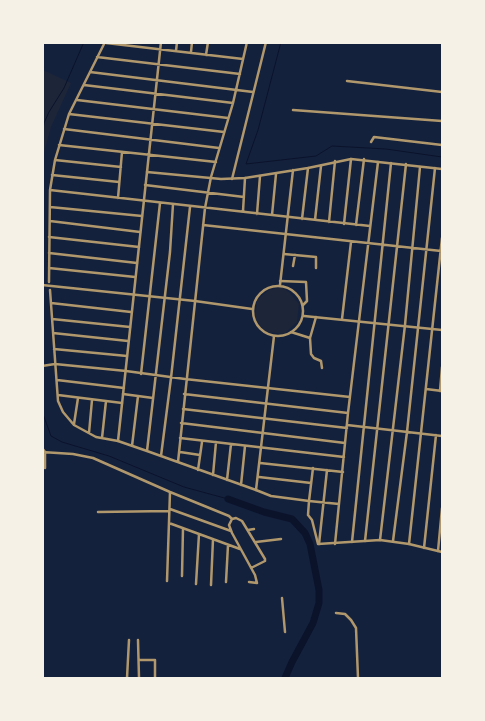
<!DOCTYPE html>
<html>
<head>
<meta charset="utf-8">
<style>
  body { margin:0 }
  #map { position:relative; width:485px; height:721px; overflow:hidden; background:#14213d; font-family:Ubuntu,sans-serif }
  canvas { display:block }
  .frame { position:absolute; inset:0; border:44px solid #f6f1e7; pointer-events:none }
</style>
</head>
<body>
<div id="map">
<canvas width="485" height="721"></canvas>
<div class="frame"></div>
</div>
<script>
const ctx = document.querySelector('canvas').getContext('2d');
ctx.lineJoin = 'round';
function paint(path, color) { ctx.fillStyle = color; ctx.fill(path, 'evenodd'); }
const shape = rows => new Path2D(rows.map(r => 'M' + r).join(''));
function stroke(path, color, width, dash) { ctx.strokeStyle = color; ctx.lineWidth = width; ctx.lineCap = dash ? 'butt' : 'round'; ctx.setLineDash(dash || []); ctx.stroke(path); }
paint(shape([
  [43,70,71,83,51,127,43,156],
  [278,288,283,288,289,292,299,304,297,322,284,334,266,332,255,319,257,300,269,290]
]), '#1d2539');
stroke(shape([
  [281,42,258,130,246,164,316,156,332,146,386,149,442,157],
  [42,137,44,123,49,112,64,88,84,42],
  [42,371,43,414,51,436,62,442,109,456,184,487,228,499]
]), '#0b132b', 1);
stroke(shape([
  [228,499,264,512,292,519,305,533,310,544,319,590,319,603,313,623,292,662,285,678]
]), '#0b132b', 7);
stroke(shape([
  [241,42,247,43],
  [106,43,243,59],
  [176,51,177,42],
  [191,52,192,42],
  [206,55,208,42],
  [97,57,240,74],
  [90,72,253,92],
  [347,81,442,92],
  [84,85,233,103],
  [77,100,228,118],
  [293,110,442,121],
  [69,114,224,132],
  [64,129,219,148],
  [371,142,374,137,442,145],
  [59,145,216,162],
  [55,160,121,167],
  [147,172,161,42],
  [52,175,119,182],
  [232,179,266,42],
  [145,185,244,197],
  [50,190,370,226],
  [118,198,122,152],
  [50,207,142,216],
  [243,211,245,178],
  [257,214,260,176],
  [272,215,276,174],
  [302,219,308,168],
  [315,220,321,166],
  [50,221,140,232],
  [329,222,335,161],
  [344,224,351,159],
  [203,225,441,251],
  [356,225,364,159],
  [49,237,139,247],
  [49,253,137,263],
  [284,254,316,257,316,268],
  [293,266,295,255],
  [49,268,135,277],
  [280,281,306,282,307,301,303,305],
  [49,282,50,190,55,160,69,114,105,42],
  [50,290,58,401,63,412,74,425,96,437,118,441,147,451,256,490],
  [51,303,131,312],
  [316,317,310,338,311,354,314,358,321,361,322,368],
  [52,319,130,327],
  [342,319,351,242],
  [291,332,310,338],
  [53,333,128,341],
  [54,349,127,356],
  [42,366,55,364,126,371,185,379,350,397],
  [141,374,160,203],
  [57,380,124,388],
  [426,389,442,391],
  [440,391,442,367],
  [123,394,138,396,132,446],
  [184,394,348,413],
  [58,395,122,403],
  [138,396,153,398],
  [183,409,347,428],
  [181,423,345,443],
  [74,424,78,398],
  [347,425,442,436],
  [89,433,92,400],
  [102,438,106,401],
  [180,438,344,457],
  [42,448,45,452,45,468],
  [147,451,170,252,173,204],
  [42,452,73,454,93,458,170,492,229,516,232,519,229,525,232,533,255,575,257,583,249,582],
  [180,452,200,455],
  [161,456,171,378,190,207],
  [178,462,205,208,211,177,233,103,247,42],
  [260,463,343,472],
  [313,468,309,501,339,504],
  [198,470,202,442],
  [213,475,216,442],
  [259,477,311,483],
  [227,480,231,444],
  [241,485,245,446],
  [170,509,231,531],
  [98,512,169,511],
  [232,519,236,518,242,521,265,559,265,561,251,568],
  [169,523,240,549],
  [248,530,254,529],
  [380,540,405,325,420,167],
  [365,541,406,164],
  [393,541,407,432,435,168],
  [256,542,281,539],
  [352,542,391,163],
  [319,544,327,470],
  [335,544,348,413,378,162],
  [409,544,442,238],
  [424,548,436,435],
  [438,551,442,508],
  [182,576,183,528],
  [167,581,170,492],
  [226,582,228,545],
  [196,584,199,534],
  [211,585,213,539],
  [282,598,285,632],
  [336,613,345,614,351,620,356,628,358,678],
  [138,640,139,678],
  [140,660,155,660,155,678],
  [127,678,129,640]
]), '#b1986c', 2.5);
stroke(shape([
  [42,285,195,301,252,309],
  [280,285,293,170],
  '253 311a25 25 0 1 1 50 0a25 25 0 1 1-50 0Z',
  [304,316,442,330],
  [274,336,256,490,271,496,309,501,308,515,312,520,318,544,380,540,409,544,442,552],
  [118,441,147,172,221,179,245,178,308,168,351,159,442,169]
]), '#b1986c', 2.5);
</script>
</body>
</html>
